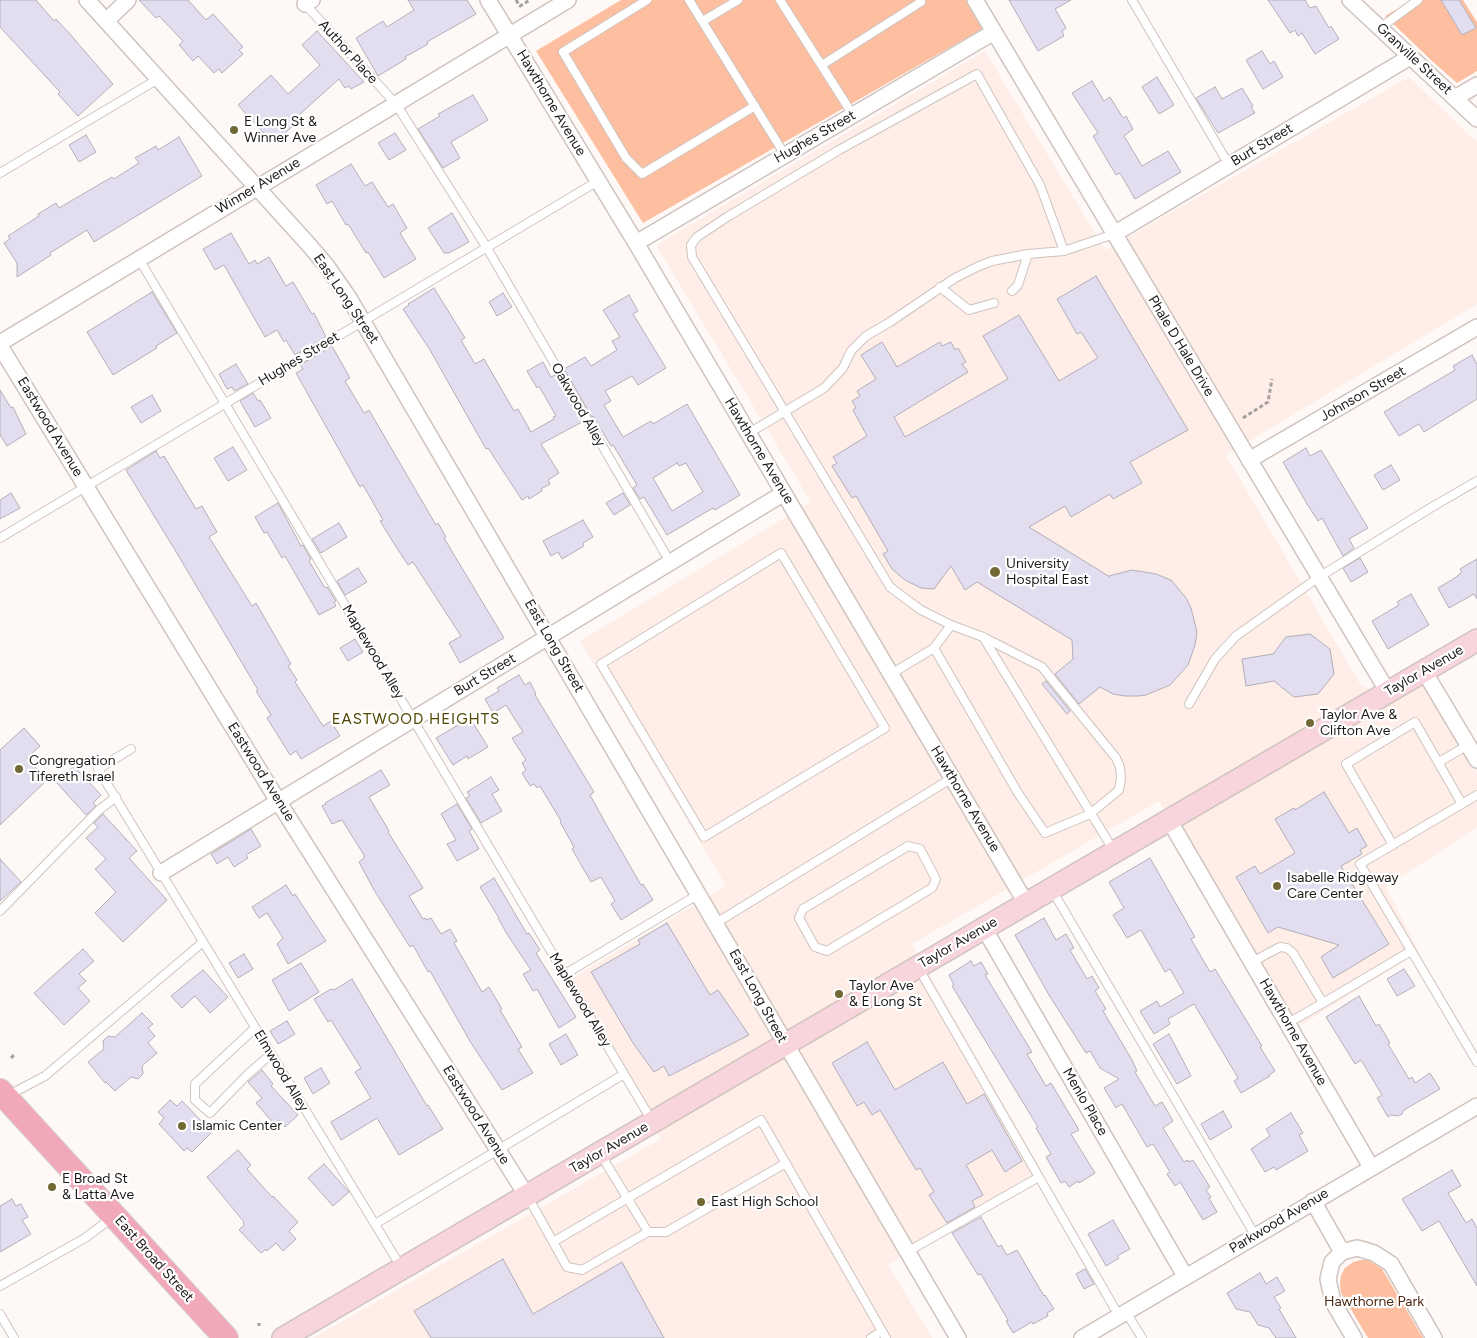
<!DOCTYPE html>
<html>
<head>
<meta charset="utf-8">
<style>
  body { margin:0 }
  canvas { display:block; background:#fef9f7 }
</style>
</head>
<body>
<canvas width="1477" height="1338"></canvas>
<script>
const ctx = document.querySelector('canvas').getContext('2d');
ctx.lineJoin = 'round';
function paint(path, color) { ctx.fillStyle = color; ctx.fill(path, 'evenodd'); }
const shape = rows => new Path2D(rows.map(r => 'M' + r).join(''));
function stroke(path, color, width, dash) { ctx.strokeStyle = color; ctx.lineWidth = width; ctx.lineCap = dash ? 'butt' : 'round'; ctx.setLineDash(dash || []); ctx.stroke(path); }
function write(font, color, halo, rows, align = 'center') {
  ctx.font = font + ' Figtree,sans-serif'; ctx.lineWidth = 4.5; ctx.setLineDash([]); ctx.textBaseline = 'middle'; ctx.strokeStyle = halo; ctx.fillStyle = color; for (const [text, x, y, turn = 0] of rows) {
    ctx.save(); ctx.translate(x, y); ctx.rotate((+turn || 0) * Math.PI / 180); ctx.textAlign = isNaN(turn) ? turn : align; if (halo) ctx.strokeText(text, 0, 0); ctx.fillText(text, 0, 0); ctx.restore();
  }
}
paint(shape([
  [985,51,1105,250,1409,77,1477,142,1477,304,1226,455,1360,684,1385,700,1421,679,1477,772,1477,827,1386,887,1419,952,1298,1027,1159,801,912,944,1041,1169,888,1265,932,1338,313,1338,661,1139,569,980,726,886,580,641,811,502,656,245]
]), '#feeee7');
paint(shape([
  [621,0,966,0,982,29,643,223,536,51],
  [1413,0,1463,0,1477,22,1477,71,1457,83,1432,61,1385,16],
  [1361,1260,1368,1260,1382,1269,1423,1338,1368,1338,1341,1293,1340,1284,1341,1275,1345,1268,1353,1262]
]), '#febfa0');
const building = shape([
  [0,0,36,0,54,21,56,19,69,33,113,84,78,116,58,94,60,92,0,27,0,0],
  [139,0,188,0,206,20,213,14,243,47,239,50,243,54,222,73,219,69,214,73,198,56,193,61,179,45,183,41,159,16,156,18,139,0],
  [408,0,467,0,476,14,427,42,428,44,405,57,406,59,378,76,356,38,383,21,387,27,414,10,408,0],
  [1009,0,1071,0,1055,9,1066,28,1062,31,1064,36,1038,51,1009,0],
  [1268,0,1305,0,1310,8,1316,6,1329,28,1331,26,1339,39,1315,54,1302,33,1298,36,1295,30,1290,33,1268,0],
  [1441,0,1459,0,1476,28,1462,35,1441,0],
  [317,31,364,82,351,89,349,86,345,88,339,79,299,115,292,121,293,126,273,143,238,105,271,75,288,94,320,65,302,45,317,31],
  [1262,51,1270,64,1274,61,1283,77,1263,89,1246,60,1262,51],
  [1157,77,1174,105,1159,114,1142,87,1157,77],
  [1092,81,1104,101,1110,97,1123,118,1126,116,1133,129,1124,136,1142,166,1168,151,1181,172,1135,199,1120,173,1116,175,1093,136,1098,133,1072,93,1092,81],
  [1215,87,1222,99,1242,88,1253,106,1251,107,1255,113,1218,133,1196,98,1215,87],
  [473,95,488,120,451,142,460,158,443,168,418,129,440,116,438,114,473,95],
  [395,133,406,150,389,160,378,143,395,133],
  [86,135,96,152,79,162,69,145,86,135],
  [179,137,202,176,94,242,87,230,50,253,51,255,17,277,17,263,4,243,10,239,8,236,39,216,38,214,56,203,59,208,112,177,114,179,139,163,135,158,156,146,158,150,179,137],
  [351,164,365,186,372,182,388,207,393,204,407,228,400,233,416,259,384,278,368,252,366,253,348,224,346,225,332,201,327,204,316,185,351,164],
  [452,213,469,242,449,253,444,253,428,228,452,213],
  [231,233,249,264,255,260,257,264,269,257,286,286,293,282,312,314,314,313,326,337,295,355,286,340,284,342,277,330,265,337,224,265,215,270,203,249,231,233],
  [1096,276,1188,430,1130,462,1142,483,1113,499,1110,494,1071,517,1065,506,1029,527,1110,577,1109,576,1132,570,1156,574,1171,580,1186,598,1191,608,1197,632,1195,645,1188,665,1170,685,1146,695,1138,696,1125,696,1113,694,1100,687,1079,704,1055,674,1073,659,1072,640,977,582,965,590,951,566,934,589,921,588,905,580,892,569,883,554,888,551,856,496,852,498,832,466,837,463,833,457,867,436,853,410,856,408,852,401,860,396,857,391,876,379,861,355,882,342,897,367,940,342,942,346,951,342,955,350,958,348,966,362,962,364,968,372,894,417,905,437,1008,379,983,336,1019,315,1059,381,1098,358,1081,332,1077,334,1057,299,1096,276],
  [434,288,465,338,461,340,475,364,484,359,514,411,518,409,531,432,554,419,553,417,556,416,539,386,537,388,527,371,543,362,551,377,555,375,582,422,541,444,559,473,548,480,550,484,541,489,542,491,529,499,528,496,522,500,488,448,486,449,430,350,403,309,409,305,408,304,434,288],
  [152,292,177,333,156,346,157,348,113,375,87,332,152,292],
  [503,293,512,307,497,316,489,302,503,293],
  [629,295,638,311,633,314,666,368,638,385,632,376,605,391,611,401,604,405,623,437,651,421,653,424,687,404,740,495,715,510,713,508,667,535,644,497,640,499,633,488,637,485,613,445,611,446,593,416,592,417,564,369,585,357,591,366,617,350,612,341,620,337,603,310,629,295],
  [677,463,679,466,686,463,703,492,672,511,653,478,677,463],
  [332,346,350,378,345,381,364,413,369,410,436,525,438,523,446,537,444,538,504,638,460,663,449,643,461,636,413,562,408,565,393,542,380,521,383,520,363,485,360,487,296,373,303,369,300,365,332,346],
  [1472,355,1477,364,1477,399,1424,432,1419,424,1399,436,1384,412,1455,370,1453,366,1472,355],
  [236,364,248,384,234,391,232,387,227,389,219,374,236,364],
  [0,390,11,408,13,407,26,434,7,446,0,435,0,390],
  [253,393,258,401,260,400,271,418,255,427,240,401,253,393],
  [152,395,161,411,141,423,131,407,152,395],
  [233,447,247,470,228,481,214,458,233,447],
  [1306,448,1310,456,1321,450,1368,528,1349,539,1354,548,1343,556,1322,518,1318,521,1307,504,1283,462,1306,448],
  [156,451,160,458,164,456,196,509,202,506,217,532,209,537,252,606,256,603,291,664,288,666,297,680,295,682,323,726,331,721,340,736,301,759,296,751,290,755,267,718,271,715,256,691,258,690,178,555,126,470,156,451],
  [1391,465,1400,480,1383,490,1374,475,1391,465],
  [11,493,20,508,0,519,0,500,11,493],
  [623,493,630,505,614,515,606,503,623,493],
  [278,503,301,546,303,545,311,559,309,561,325,588,327,587,336,601,334,602,336,606,319,615,285,556,282,558,267,532,264,533,255,517,278,503],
  [583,520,593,537,583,543,584,546,562,559,558,552,551,556,543,541,583,520],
  [339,523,347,537,321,553,312,539,339,523],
  [1360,558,1368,572,1351,582,1343,568,1360,558],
  [1477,559,1477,599,1474,594,1449,608,1438,588,1458,576,1458,575,1462,572,1460,569,1477,559],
  [358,568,367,582,345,595,337,581,358,568],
  [1411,594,1429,625,1388,649,1372,621,1399,605,1397,602,1411,594],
  [1310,634,1330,649,1334,674,1318,694,1294,697,1274,681,1246,686,1242,659,1273,654,1286,637,1310,634],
  [355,639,363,652,348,661,340,648,355,639],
  [519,675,525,685,530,682,536,694,535,695,594,792,590,795,606,824,641,885,643,884,653,900,621,920,611,904,615,901,601,877,591,882,572,849,574,847,560,822,561,821,540,786,537,788,534,784,530,786,522,773,526,770,522,763,526,760,512,738,523,732,506,705,493,713,485,699,499,691,497,688,519,675],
  [1046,681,1070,711,1067,714,1042,684,1046,681],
  [470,718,488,747,468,759,467,756,453,765,436,738,470,718],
  [24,728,40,746,27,758,47,780,0,825,0,750,24,728],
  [74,766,101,795,93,803,96,806,86,815,56,782,74,766],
  [381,770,390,785,369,797,389,831,388,832,423,888,409,896,423,919,425,918,426,920,431,918,441,934,450,929,457,941,454,943,482,992,489,987,502,1009,500,1010,522,1047,518,1049,533,1073,502,1090,471,1043,430,971,428,972,413,945,410,947,374,890,359,862,364,858,364,855,342,820,332,824,322,806,326,804,325,803,381,770],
  [491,777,499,790,492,794,502,811,481,823,466,798,470,796,467,792,491,777],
  [1324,792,1349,833,1357,828,1367,846,1360,850,1362,854,1341,866,1389,944,1333,978,1321,957,1339,945,1278,927,1268,933,1236,877,1255,866,1260,874,1295,853,1275,819,1294,808,1295,810,1324,792],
  [457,804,472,829,469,831,479,849,457,861,447,844,456,840,441,814,457,804],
  [103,814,137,851,129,858,167,900,123,942,95,913,116,892,95,869,106,859,86,838,98,827,94,823,103,814],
  [251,829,261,846,246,855,248,858,234,867,228,857,217,864,211,854,251,829],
  [1150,858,1195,937,1191,939,1210,972,1215,969,1262,1046,1260,1047,1275,1071,1269,1075,1270,1076,1241,1093,1234,1081,1238,1078,1234,1071,1194,1004,1168,1019,1170,1024,1154,1034,1140,1011,1157,1001,1160,1007,1184,993,1170,969,1165,972,1141,930,1127,938,1113,915,1124,908,1109,882,1150,858],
  [0,859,21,882,0,901,0,859],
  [494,878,527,934,529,933,540,950,536,953,576,1017,559,1028,537,989,533,991,523,974,531,970,507,934,498,918,499,918,480,887,494,878],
  [286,885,293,896,295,894,326,941,288,964,277,944,283,938,267,913,259,918,252,907,286,885],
  [1044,918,1056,940,1066,934,1074,948,1070,950,1087,979,1092,976,1099,988,1095,991,1106,1009,1103,1011,1132,1060,1137,1071,1135,1072,1155,1106,1162,1102,1173,1121,1163,1128,1184,1162,1188,1160,1189,1162,1193,1160,1210,1187,1206,1190,1211,1197,1209,1198,1217,1212,1203,1220,1180,1182,1175,1186,1167,1174,1170,1172,1153,1144,1147,1147,1122,1104,1116,1108,1104,1088,1119,1079,1100,1068,1090,1051,1086,1053,1049,995,1015,935,1044,918],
  [667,923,710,995,718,990,749,1035,669,1076,664,1066,654,1072,633,1043,591,972,640,944,638,940,667,923],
  [83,949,94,961,79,974,86,981,78,988,90,1001,64,1025,34,993,83,949],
  [244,954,253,969,238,978,229,963,244,954],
  [971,961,974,966,981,962,988,974,985,975,1032,1052,1027,1054,1046,1086,1051,1083,1079,1130,1071,1134,1095,1173,1079,1183,1078,1181,1069,1187,1065,1181,1061,1183,1046,1157,1051,1154,1036,1128,1038,1127,952,986,954,985,949,975,971,961],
  [301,963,319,992,289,1011,272,980,301,963],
  [1404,969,1415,986,1397,996,1387,979,1404,969],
  [203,970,228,997,210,1013,195,996,182,1008,171,996,203,970],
  [352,979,427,1106,428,1105,443,1129,399,1155,377,1118,341,1140,331,1122,371,1098,355,1072,361,1068,331,1020,328,1022,314,999,331,989,334,990,352,979],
  [1359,996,1376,1026,1379,1024,1390,1043,1388,1044,1409,1079,1412,1077,1415,1083,1430,1073,1440,1089,1404,1110,1402,1114,1398,1116,1391,1115,1388,1117,1377,1098,1382,1095,1361,1060,1355,1064,1326,1017,1359,996],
  [142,1013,153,1024,148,1028,155,1036,148,1043,157,1053,142,1066,143,1074,138,1079,131,1077,115,1091,106,1082,105,1083,88,1062,104,1049,103,1041,108,1036,115,1037,142,1013],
  [287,1021,295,1034,278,1044,270,1031,287,1021],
  [566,1034,578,1055,561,1065,549,1044,566,1034],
  [1169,1034,1191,1076,1177,1084,1153,1044,1169,1034],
  [867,1042,895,1090,943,1062,967,1104,984,1094,1022,1161,1005,1172,992,1150,966,1165,983,1195,972,1201,975,1207,947,1223,929,1195,934,1192,920,1168,916,1170,880,1110,872,1115,864,1102,857,1106,832,1063,867,1042],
  [321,1068,330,1083,313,1094,304,1078,321,1068],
  [262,1070,273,1084,271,1086,298,1115,285,1127,279,1120,274,1124,256,1103,262,1098,248,1082,262,1070],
  [170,1100,177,1106,182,1101,212,1132,192,1152,187,1148,184,1151,159,1124,164,1118,158,1112,170,1100],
  [1223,1111,1232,1127,1210,1140,1201,1124,1223,1111],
  [1291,1113,1303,1133,1299,1135,1308,1151,1276,1170,1274,1167,1265,1172,1251,1149,1270,1136,1266,1129,1291,1113],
  [238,1150,251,1165,247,1169,272,1197,273,1196,298,1222,289,1231,296,1239,283,1251,276,1243,267,1251,266,1249,261,1253,239,1230,244,1225,243,1223,244,1222,207,1177,238,1150],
  [324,1164,349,1192,333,1206,308,1178,324,1164],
  [1452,1170,1461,1186,1448,1193,1466,1223,1472,1219,1477,1228,1477,1286,1439,1221,1422,1231,1402,1199,1452,1170],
  [12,1199,16,1206,21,1204,28,1217,22,1220,31,1234,0,1252,0,1206,12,1199],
  [981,1217,998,1247,1001,1245,1007,1255,1017,1250,1044,1296,1045,1295,1054,1309,1047,1313,1048,1316,1033,1324,1032,1322,1013,1333,1006,1321,1008,1320,981,1274,978,1275,952,1233,981,1217],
  [1113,1220,1130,1249,1117,1256,1119,1258,1106,1266,1088,1234,1113,1220],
  [503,1259,533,1314,622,1262,664,1338,431,1338,414,1311,503,1259],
  [1085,1269,1094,1284,1084,1289,1076,1274,1085,1269],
  [1260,1273,1266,1284,1277,1277,1285,1291,1274,1297,1281,1308,1279,1309,1296,1338,1276,1338,1269,1328,1258,1325,1250,1312,1236,1309,1227,1293,1260,1273]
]);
paint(building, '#e2def0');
stroke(building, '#b2afb9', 1);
const service = shape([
  [647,0,563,52,626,158,642,174,755,106],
  [689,0,785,155],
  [780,0,853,115],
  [1132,0,1229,165],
  [304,3,396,104,487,248,670,562],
  [703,21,738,0],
  [1380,28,1418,0],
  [822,65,921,2,920,0],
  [0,173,158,79],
  [139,259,652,1121],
  [940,287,969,310,994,303],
  [1012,291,1018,285,1028,254],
  [749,433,824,388,843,368,851,351,866,336,890,322,955,278,979,266,992,261,1028,254,1064,251],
  [0,538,598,181],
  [781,553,885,728,704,837,601,664,781,553],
  [983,637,1114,851],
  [934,648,1018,793,1045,833,1090,814,1119,790,1121,779,1120,767,1116,758,1042,667,983,637,951,625,921,610,890,587,692,257,691,245,697,237,727,217,839,150,977,74,1040,185,1064,251,1114,234],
  [891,674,934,648,951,625],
  [1189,704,1215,659,1236,636,1319,577,1432,507,1477,481],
  [131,749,98,769,401,1267],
  [1439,762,1468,745],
  [1477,795,1360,864,1477,1062],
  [1393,845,1346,764,1415,722,1462,804],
  [908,846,920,849,936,879,932,888,827,951,815,947,799,918,803,909,908,846],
  [1052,890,1255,1235],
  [0,911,99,810,116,797],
  [716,923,952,778],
  [1252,962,1280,947,1287,948,1293,953,1323,1003,1288,1023],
  [919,969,1119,1316],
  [565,974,699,894],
  [1323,1003,1411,951],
  [255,1028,195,1084,195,1100,210,1113,248,1074,271,1054],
  [9,1095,45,1076,203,942],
  [601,1155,648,1232],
  [528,1197,567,1267,582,1270,648,1232,666,1232,786,1163],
  [375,1224,624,1074],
  [553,1242,761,1120,886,1338],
  [907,1252,1039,1177],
  [0,1286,85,1238,113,1217],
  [1126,1312,1142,1338],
  [0,1314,14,1338],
  [871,1338,882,1331]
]);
const minor = shape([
  [87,0,309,245,326,265,349,298,958,1338],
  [488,0,636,243,1026,903],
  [975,0,1388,692],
  [1350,0,1477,119],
  [305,4,312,0],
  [106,21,128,0],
  [1455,98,1477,85],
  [1114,234,1410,57],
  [636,243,994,32],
  [0,343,568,0],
  [0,346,278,801,527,1196],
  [1249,460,1477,327],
  [1424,671,1477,760],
  [1169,820,1371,1167],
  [161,873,784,493],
  [984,928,1185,1276],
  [1313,1201,1342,1252],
  [1082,1338,1477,1106],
  [1354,1338,1333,1302,1328,1279,1332,1262,1342,1252,1357,1248,1374,1253,1391,1264,1434,1338]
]);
const secondary = shape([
  [283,1338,1477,640]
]);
const primary = shape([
  [0,1091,226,1338]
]);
stroke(service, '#cfc3be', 10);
stroke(minor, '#cfc3be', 18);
stroke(secondary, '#cfc3be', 24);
stroke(primary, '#d6d6d5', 26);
stroke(shape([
  [516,0,520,6,530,0],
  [1243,418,1268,402,1272,379],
  [11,1058,14,1055],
  [259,1326,259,1323]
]), '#a5a09e', 3, [4, 2.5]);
stroke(service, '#fff', 8);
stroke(minor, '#fff', 15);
stroke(secondary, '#f8d4dc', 21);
stroke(primary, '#f1a9ba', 24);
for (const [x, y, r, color] of [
  [234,130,5,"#726835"],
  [995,572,6,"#726835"],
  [1310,723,5,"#726835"],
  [19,769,5,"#726835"],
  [1277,886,5,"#726835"],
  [839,994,5,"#726835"],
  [182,1126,5,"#726835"],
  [52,1187,5,"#726835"],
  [701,1202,5,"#726835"]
]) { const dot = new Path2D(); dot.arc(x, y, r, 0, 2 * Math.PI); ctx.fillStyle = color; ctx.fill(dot); stroke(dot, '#fff', 2); }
write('14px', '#1d1917', '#fff', [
  ["Author Place",348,52,48],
  ["Granville Street",1414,59,43],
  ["Hawthorne Avenue",551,103,59],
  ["Hughes Street",815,137,-30],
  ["Burt Street",1262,145,-31],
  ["Winner Avenue",258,186,-31],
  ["East Long Street",346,299,56],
  ["Phale D Hale Drive",1181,346,59],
  ["Hughes Street",299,359,-31],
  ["Johnson Street",1363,394,-30],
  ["Oakwood Alley",578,405,60],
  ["Eastwood Avenue",50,427,59],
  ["Hawthorne Avenue",759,451,59],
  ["East Long Street",554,646,60],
  ["Maplewood Alley",373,652,59],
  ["Taylor Avenue",1424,671,-30],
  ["Burt Street",485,675,-31],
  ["Eastwood Avenue",261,772,58],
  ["Hawthorne Avenue",965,799,59],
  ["Taylor Avenue",958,943,-30],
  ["East Long Street",758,996,61],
  ["Maplewood Alley",580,1000,59],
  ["Hawthorne Avenue",1293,1032,60],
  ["Elmwood Alley",281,1071,59],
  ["Menlo Place",1085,1102,60],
  ["Eastwood Avenue",476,1115,58],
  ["Taylor Avenue",609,1148,-30],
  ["Parkwood Avenue",1279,1221,-31],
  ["East Broad Street",154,1259,48]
]);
write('14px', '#1d1917', '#fff', [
  ["E Long St &",244,122],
  ["Winner Ave",244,138],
  ["University",1006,564],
  ["Hospital East",1006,580],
  ["Taylor Ave &",1320,715],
  ["Clifton Ave",1320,731],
  ["Congregation",29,761],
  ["Tifereth Israel",29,777],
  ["Isabelle Ridgeway",1287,878],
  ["Care Center",1287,894],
  ["Taylor Ave",849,986],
  ["& E Long St",849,1002],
  ["Islamic Center",192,1126],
  ["E Broad St",62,1179],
  ["& Latta Ave",62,1195],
  ["East High School",711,1202]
], 'left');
write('14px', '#4d2814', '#fff', [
  ["Hawthorne Park",1374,1302]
]);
ctx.letterSpacing = '1px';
write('15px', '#514602', '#fff', [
  ["EASTWOOD HEIGHTS",416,720]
]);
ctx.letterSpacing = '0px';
</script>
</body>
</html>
